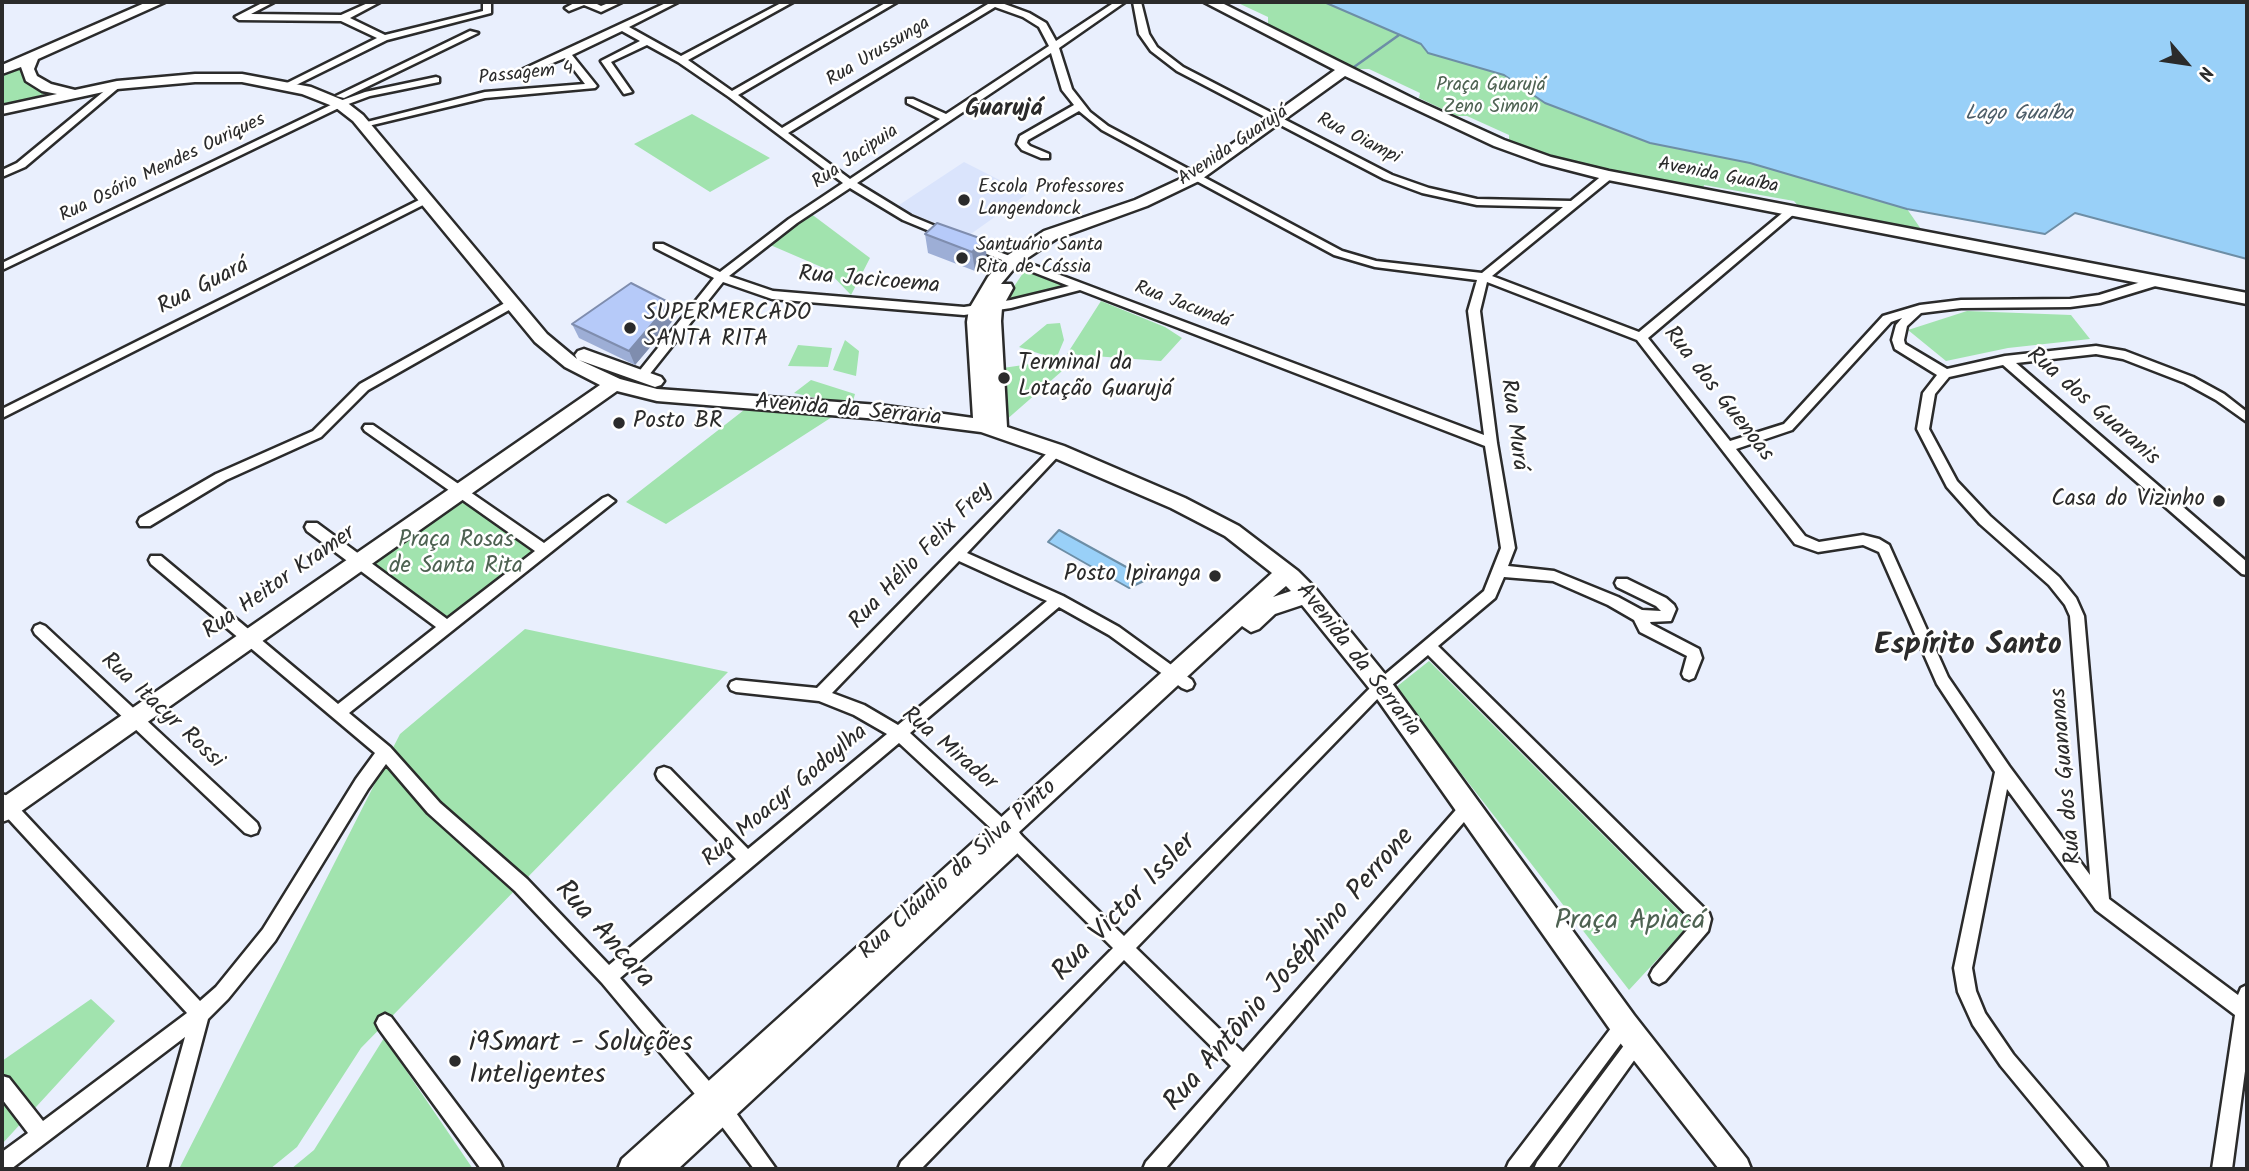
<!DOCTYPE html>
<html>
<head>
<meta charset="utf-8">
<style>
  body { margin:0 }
  #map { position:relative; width:2249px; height:1171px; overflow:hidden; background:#e9effd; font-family:Kalam,sans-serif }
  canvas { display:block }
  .frame { position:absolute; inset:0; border:4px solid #2b2b2b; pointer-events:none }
  .north { position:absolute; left:2151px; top:28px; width:70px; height:70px; -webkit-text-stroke:5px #fff; paint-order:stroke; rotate:119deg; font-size:19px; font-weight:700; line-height:28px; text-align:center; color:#2b2b2b }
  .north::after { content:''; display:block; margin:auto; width:24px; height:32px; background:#2b2b2b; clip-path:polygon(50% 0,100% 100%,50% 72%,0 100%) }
</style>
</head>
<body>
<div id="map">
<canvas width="2249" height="1171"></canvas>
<div class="frame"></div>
<div class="north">N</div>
</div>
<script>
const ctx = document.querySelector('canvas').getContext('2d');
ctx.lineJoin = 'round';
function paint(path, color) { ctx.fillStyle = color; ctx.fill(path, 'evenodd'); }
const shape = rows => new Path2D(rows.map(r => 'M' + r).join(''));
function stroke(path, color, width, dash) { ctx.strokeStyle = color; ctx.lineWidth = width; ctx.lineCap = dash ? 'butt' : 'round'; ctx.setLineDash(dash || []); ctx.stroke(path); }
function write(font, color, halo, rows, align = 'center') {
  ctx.font = font + ' Kalam,sans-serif'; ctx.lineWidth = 5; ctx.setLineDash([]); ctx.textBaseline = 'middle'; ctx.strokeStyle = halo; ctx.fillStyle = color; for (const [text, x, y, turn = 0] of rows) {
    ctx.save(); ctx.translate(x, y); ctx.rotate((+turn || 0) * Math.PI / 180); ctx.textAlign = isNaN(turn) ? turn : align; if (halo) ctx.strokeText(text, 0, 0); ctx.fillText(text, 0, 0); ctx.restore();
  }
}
paint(shape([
  [964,162,1027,194,968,236,896,207]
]), '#dae4fc');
paint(shape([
  [1236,2,1324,2,1422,44,1428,53,1504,75,1545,103,1650,143,1750,163,1907,209,1923,232,1799,207,1794,201,1704,185,1703,189,1610,171,1546,154,1509,140,1509,135,1467,116,1457,116,1419,98,1420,93,1369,69,1357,69,1268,24,1268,17],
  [22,64,21,71,25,81,45,91,45,94,2,106,2,73],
  [692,114,770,158,710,192,634,144],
  [810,213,870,258,851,295,826,269,768,244],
  [1025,270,1076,286,1003,303],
  [1101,301,1165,327,1182,338,1161,361,1067,354],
  [1967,311,2071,315,2090,339,2008,348,1946,361,1908,330],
  [1060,323,1064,340,1056,359,1019,347,1047,324],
  [845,340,859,351,856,376,833,370],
  [798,345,832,348,828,367,788,366],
  [1078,357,1005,421,996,369],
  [811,380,855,394,853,401,848,405,794,393],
  [744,410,832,417,666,524,626,502],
  [457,498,534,551,448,618,370,560],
  [525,629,728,672,361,1048,297,1147,270,1169,179,1169,400,734],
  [1429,661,1691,923,1629,990,1395,688],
  [91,999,115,1021,2,1144,2,1061],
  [384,1038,473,1169,291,1169,314,1150]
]), '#a1e3ae');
const water = shape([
  [1324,2,2247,2,2247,259,2075,213,2045,234,1907,209,1750,163,1650,143,1545,103,1504,75,1428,53,1421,44,1324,2],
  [1059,530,1148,579,1129,588,1048,542,1059,530]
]);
paint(water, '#99d0f8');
stroke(water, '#6d8ea6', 2);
stroke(shape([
  [1354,67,1399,35],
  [1287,118,1299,109],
  [1206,177,1278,125],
  [1162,199,1192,185]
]), '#6d8ea6', 2.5);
const street = shape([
  [264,2,274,2,251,14,341,15,370,2,380,2,350,18,385,35,483,11,483,2,491,2,491,13,387,40,290,88,287,87,287,83,377,38,341,21,239,20,235,17,264,2],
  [576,2,593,2,601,6,611,2,622,2,601,12,584,5,569,11,565,8,576,2],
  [668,2,678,2,629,27,681,56,783,2,793,2,688,60,732,91,887,2,897,2,738,95,782,128,988,4,987,2,999,2,1029,13,1046,23,1056,41,1115,2,1125,2,1059,48,1072,89,1090,112,1108,126,1342,251,1376,261,1482,273,1563,207,1477,205,1422,193,1384,179,1177,71,1151,51,1139,34,1133,2,1141,2,1149,34,1157,47,1183,67,1392,175,1429,188,1477,199,1571,201,1604,174,1612,174,1612,178,1492,276,1639,332,1786,210,1794,210,1794,214,1648,338,1730,441,1784,424,1883,316,1920,305,1961,300,2070,299,2099,295,2154,278,2162,278,2162,284,2100,303,2070,307,1961,308,1921,313,1907,326,1904,340,1905,344,1947,369,2005,356,2096,346,2125,351,2193,377,2224,394,2247,412,2247,422,2216,400,2185,383,2123,359,2096,354,2016,363,2247,562,2247,575,2242,574,2003,365,1949,377,1935,394,1929,429,1957,481,1990,516,2059,577,2076,598,2084,616,2109,899,2238,995,2241,988,2247,985,2247,1056,2232,1169,2212,1169,2235,1015,2096,910,2007,789,1972,968,1976,991,1985,1013,2013,1054,2105,1162,2108,1169,2086,1169,2001,1066,1973,1025,1958,992,1954,968,1995,772,1937,684,1879,552,1863,545,1818,552,1795,544,1637,340,1487,282,1480,311,1497,443,1515,548,1508,566,1554,571,1618,597,1642,610,1661,611,1656,606,1617,587,1615,583,1617,579,1627,579,1666,598,1674,605,1676,609,1671,621,1650,622,1651,624,1699,649,1702,658,1694,678,1689,680,1684,678,1682,674,1687,656,1640,632,1634,620,1608,605,1553,581,1504,577,1495,598,1438,646,1709,913,1711,919,1708,931,1665,981,1659,984,1653,981,1650,975,1653,969,1694,922,1428,655,1386,690,1136,948,1243,1052,1462,803,1468,801,1474,803,1476,808,1165,1169,1143,1169,1146,1162,1231,1066,1124,960,921,1169,898,1169,901,1162,1113,948,1009,845,899,743,620,978,734,1110,776,1169,754,1169,720,1124,602,983,515,891,428,813,386,764,368,789,275,941,228,999,208,1019,168,1169,148,1169,185,1037,11,1169,2,1169,2,1152,28,1133,2,1099,2,1076,9,1078,43,1121,187,1013,2,812,2,794,8,796,200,1001,216,987,263,929,356,779,375,753,151,564,149,560,151,556,161,556,338,704,436,627,307,531,305,527,307,523,317,523,447,619,535,551,365,431,363,428,365,425,373,425,544,543,603,498,608,496,615,501,349,713,390,747,440,803,527,879,609,965,736,859,658,779,656,774,658,769,664,767,670,769,748,849,887,734,854,715,819,701,736,692,731,690,729,686,731,682,736,680,817,688,1052,448,1057,446,1063,451,967,553,1063,596,1119,627,1192,680,1194,684,1192,688,1187,690,1182,688,1109,635,1059,607,910,733,1021,835,1124,936,1376,682,1484,591,1501,548,1485,446,1080,290,1011,308,964,315,772,299,723,282,645,380,637,380,635,377,637,374,714,278,655,248,655,244,663,244,720,272,789,219,843,183,729,97,678,62,647,45,611,62,632,92,624,94,601,61,640,41,622,31,572,55,597,86,595,88,485,98,364,127,359,124,485,92,585,84,565,58,523,75,515,73,668,2],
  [995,7,1023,17,1039,27,1049,46,946,114,913,99,907,99,907,103,940,119,850,179,788,133,995,7],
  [1051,53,1062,90,1074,105,1020,136,1017,144,1022,150,1041,158,1049,158,1049,154,1030,146,1027,143,1028,140,1079,111,1102,130,1334,255,1375,267,1477,280,1468,311,1484,435,970,241,965,244,966,246,1069,286,1011,300,964,307,773,291,729,276,797,223,850,188,903,220,944,237,952,237,952,233,911,216,857,183,1051,53],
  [1902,318,1896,325,1892,340,1895,349,1937,375,1923,393,1917,429,1947,487,1980,524,2049,585,2065,605,2070,616,2090,875,2009,766,1948,677,1889,545,1879,539,1863,535,1819,542,1805,536,1736,449,1792,430,1891,322,1902,318],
  [959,561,1047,601,898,725,864,705,832,693,959,561],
  [470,31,478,33,344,98,336,96,470,31],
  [436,77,439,78,439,82,370,96,343,106,2,270,2,263,337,102,365,92,436,77],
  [114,83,122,85,25,167,2,177,2,170,17,163,114,83],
  [425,197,430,200,429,202,2,418,2,409,425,197],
  [512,299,516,300,516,306,368,390,321,437,226,480,150,526,140,526,138,522,140,518,216,474,313,431,360,384,512,299],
  [40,624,45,626,257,823,259,828,257,833,251,835,245,833,35,634,33,630,35,626,40,624],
  [385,1014,391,1017,500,1162,503,1169,481,1169,379,1029,376,1023,379,1017,385,1014],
  [1624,1016,1630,1019,1633,1025,1630,1031,1528,1169,1506,1169,1509,1162,1618,1019,1624,1016],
  [1637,1033,1643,1036,1646,1042,1643,1048,1556,1169,1534,1169,1537,1162,1631,1036,1637,1033]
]);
const secondary = shape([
  [147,2,165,2,38,59,34,69,37,76,51,84,75,90,117,81,195,74,242,74,311,87,345,101,363,115,547,334,577,359,575,355,578,351,584,349,661,377,664,381,661,385,655,387,579,360,620,379,657,389,879,405,973,418,967,322,969,309,988,277,1005,257,1044,231,1135,200,1189,175,1335,70,1204,2,1220,2,1416,100,1504,140,1551,157,1609,171,2247,293,2247,304,1603,179,1541,163,1494,146,1345,76,1199,181,1147,206,1056,239,1017,265,1001,284,1011,284,1013,288,1002,308,1001,321,1007,427,1064,446,1185,498,1239,526,1298,571,1315,588,1389,679,1634,1015,1747,1159,1751,1169,1719,1169,1614,1035,1373,693,1302,605,1275,614,1259,629,1251,632,1242,626,1019,832,1025,841,1022,849,678,1169,618,1169,622,1159,1272,573,1225,536,1171,508,1050,456,981,432,879,419,657,401,617,391,10,819,2,822,2,798,600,385,565,367,535,342,353,121,335,107,302,94,242,82,195,82,117,89,2,114,2,106,57,94,42,91,26,81,21,67,2,74,2,65,147,2],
  [1286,586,1291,591,1273,597,1286,586]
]);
stroke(street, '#2b2b2b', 5);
stroke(secondary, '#2b2b2b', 5);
paint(street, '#fff');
paint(secondary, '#fff');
paint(shape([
  [937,223,987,260,975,271,928,253,925,234],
  [675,318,635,365,579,338,572,324]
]), '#9daed6');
paint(shape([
  [985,240,987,260,975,271,972,252],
  [670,303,675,318,635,365,629,351]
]), '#7f8dae');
const building = shape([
  [937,223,985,240,972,252,925,234,937,223],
  [631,283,670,303,629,351,572,324,631,283]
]);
paint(building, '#b6caf9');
stroke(building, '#7f8dae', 2);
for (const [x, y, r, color] of [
  [964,200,7,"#2b2b2b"],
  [962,258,7,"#2b2b2b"],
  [630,328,7,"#2b2b2b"],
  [1004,378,7,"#2b2b2b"],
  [619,423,7,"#2b2b2b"],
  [2219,501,7,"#2b2b2b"],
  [1215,576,7,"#2b2b2b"],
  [455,1061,7,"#2b2b2b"]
]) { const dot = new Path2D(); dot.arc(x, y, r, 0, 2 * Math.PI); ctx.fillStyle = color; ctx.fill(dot); stroke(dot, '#fff', 2.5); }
write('19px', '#2b2b2b', '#fff', [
  ["Rua Urussunga",879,53,-31],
  ["Passagem 4",526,75,-6],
  ["Rua Oiampi",1358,140,27],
  ["Avenida Guarujá",1234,147,-34],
  ["Rua Jacipuia",856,158,-34],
  ["Rua Osório Mendes Ouriques",163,169,-26],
  ["Avenida Guaíba",1718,177,11],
  ["Rua Jacundá",1182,306,21]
]);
write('19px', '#4e6252', '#fff', [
  ["Praça Guarujá",1491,87],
  ["Zeno Simon",1491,109]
]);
write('19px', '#2b2b2b', '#fff', [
  ["Escola Professores",978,189],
  ["Langendonck",978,211],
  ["Santuário Santa",976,247],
  ["Rita de Cássia",976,269]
], 'left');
write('italic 21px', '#4c5d68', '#fff', [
  ["Lago Guaíba",2019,115]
]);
write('23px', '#2b2b2b', '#fff', [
  ["Rua Jacicoema",869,282,5],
  ["Rua Guará",204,288,-27],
  ["Rua dos Guenoas",1717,395,52],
  ["Rua dos Guaranis",2092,408,41],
  ["Avenida da Serraria",848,412,5],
  ["Rua Murá",1512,425,82],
  ["Rua Hélio Felix Frey",922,557,-46],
  ["Rua Heitor Kramer",280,584,-35],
  ["Avenida da Serraria",1357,661,52],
  ["Rua Itacyr Rossi",161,712,43],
  ["Rua Mirador",948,750,40],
  ["Rua dos Guananas",2068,776,-95],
  ["Rua Moacyr Godoylha",786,797,-40],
  ["Rua Cláudio da Silva Pinto",959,871,-42]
]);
write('23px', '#2b2b2b', '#fff', [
  ["SUPERMERCADO",644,315],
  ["SANTA RITA",644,341],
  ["Terminal da",1018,365],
  ["Lotação Guarujá",1018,391],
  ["Posto BR",633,423],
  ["Casa do Vizinho",2205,501,"right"],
  ["Posto Ipiranga",1201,576,"right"]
], 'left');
write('23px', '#4e6252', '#fff', [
  ["Praça Rosas",456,542],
  ["de Santa Rita",456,568]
]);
write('bold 24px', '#2b2b2b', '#fff', [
  ["Guarujá",1004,111]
]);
write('28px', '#2b2b2b', '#fff', [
  ["Rua Victor Issler",1126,909,-46],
  ["Rua Ancara",603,936,48],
  ["Rua Antônio Joséphino Perrone",1291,971,-49]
]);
write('28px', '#4e6252', '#fff', [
  ["Praça Apiacá",1630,923]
]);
write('28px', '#2b2b2b', '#fff', [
  ["i9Smart - Soluções",469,1045],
  ["Inteligentes",469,1077]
], 'left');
write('bold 30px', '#2b2b2b', '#fff', [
  ["Espírito Santo",1968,648]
]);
</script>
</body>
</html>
